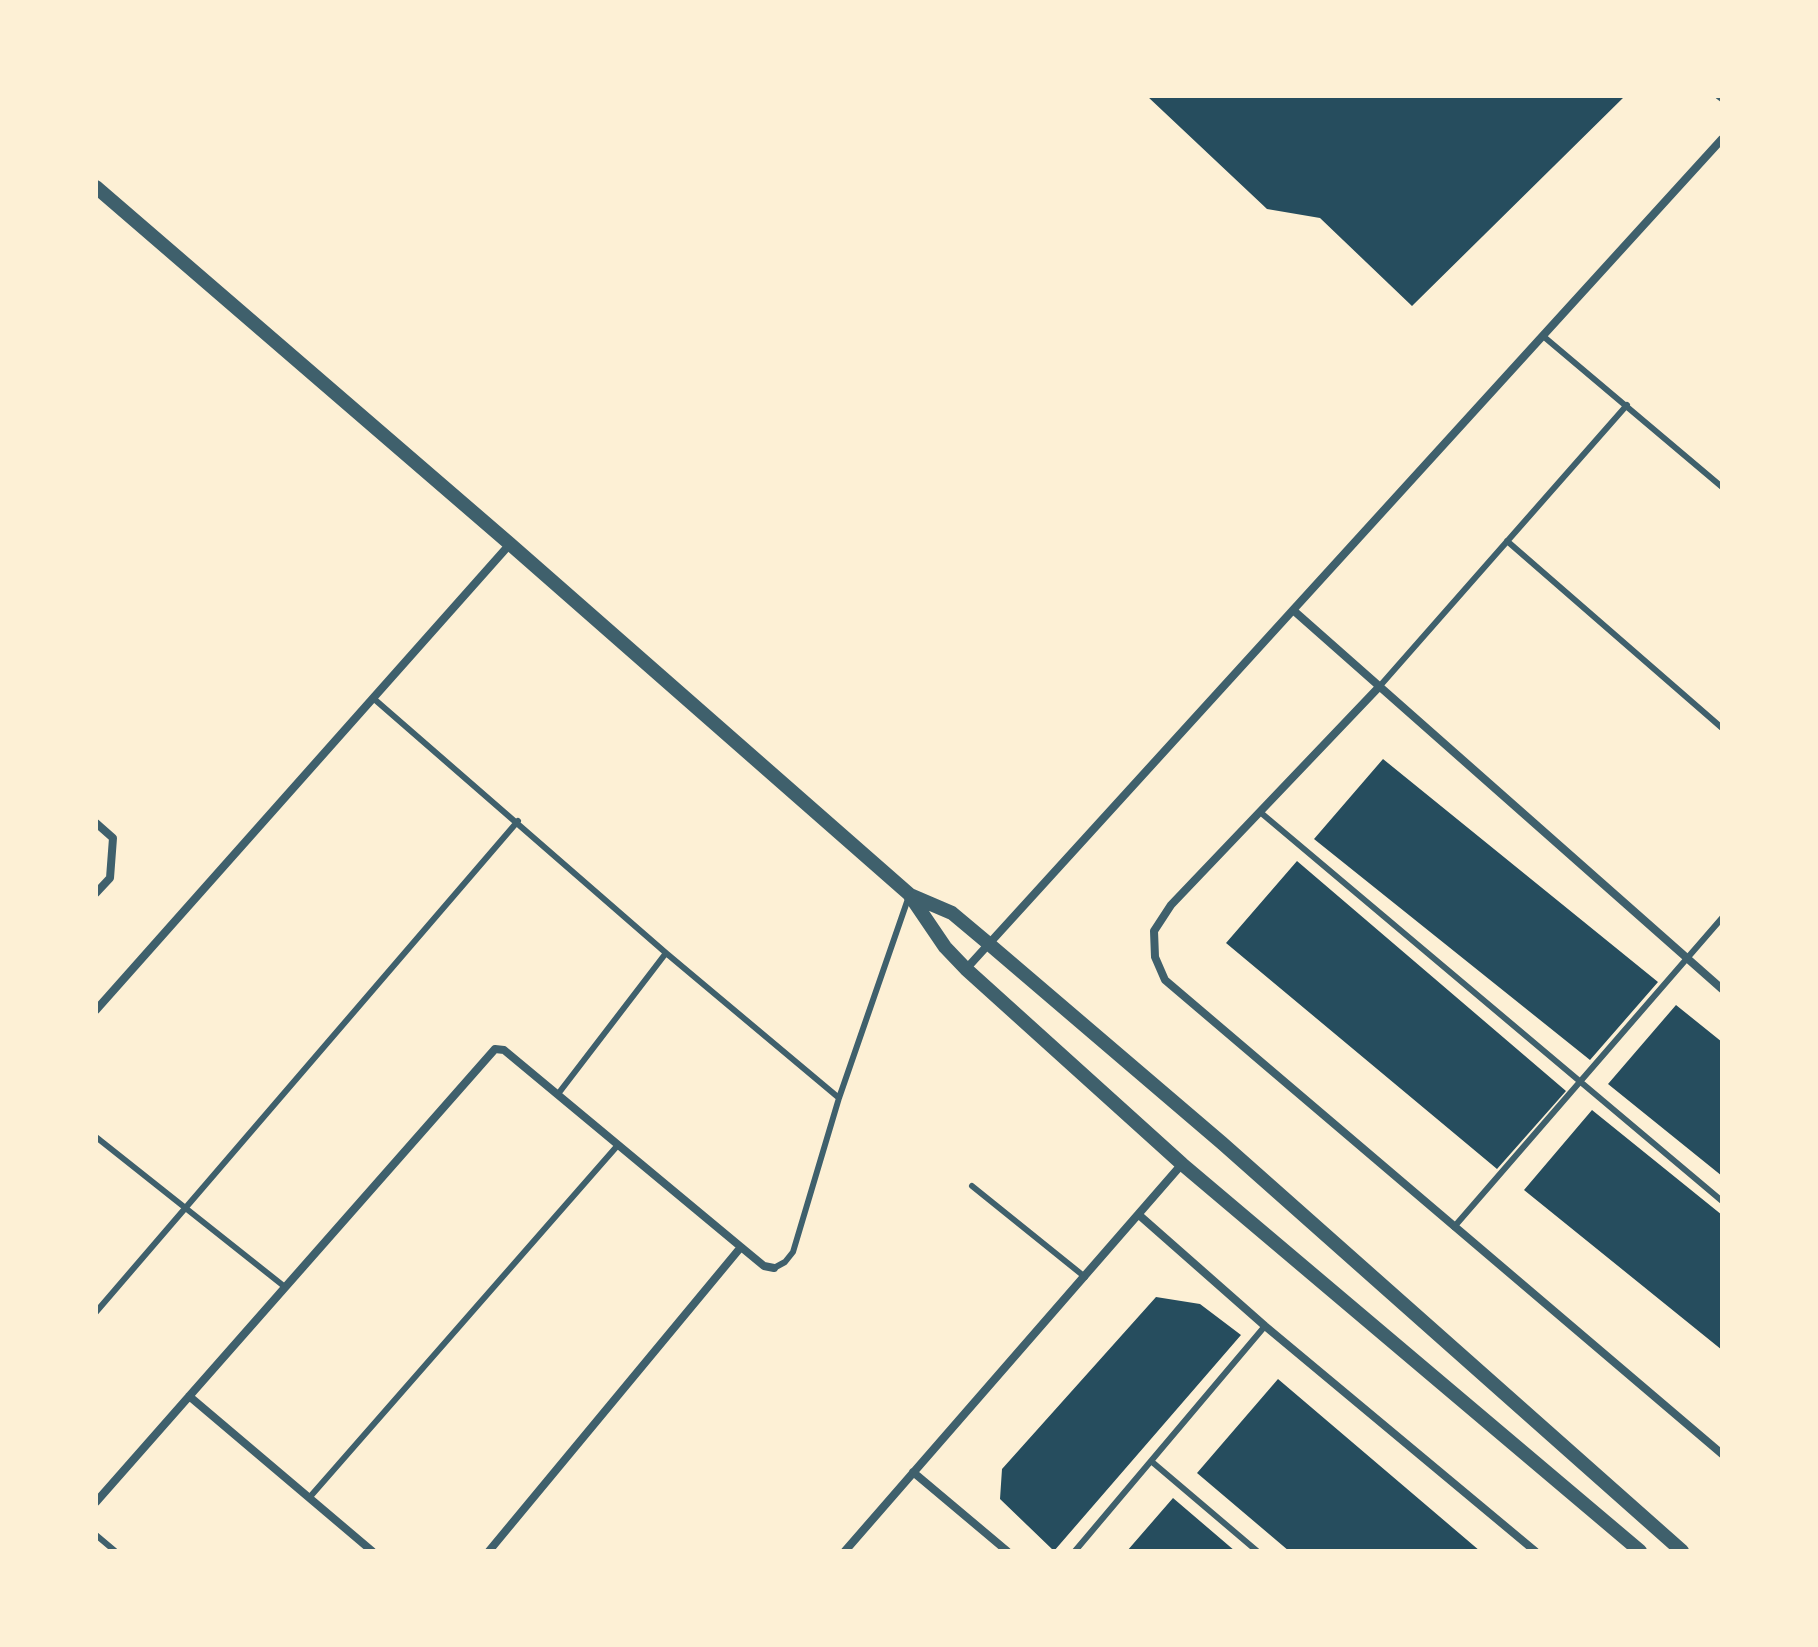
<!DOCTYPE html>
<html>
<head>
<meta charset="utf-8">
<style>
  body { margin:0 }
  #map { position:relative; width:1818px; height:1647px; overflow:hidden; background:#fdf0d5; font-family:Montserrat,sans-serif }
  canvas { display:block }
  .frame { position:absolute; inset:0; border:98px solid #fdf0d5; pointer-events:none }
</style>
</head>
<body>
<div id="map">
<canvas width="1818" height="1647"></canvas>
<div class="frame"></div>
</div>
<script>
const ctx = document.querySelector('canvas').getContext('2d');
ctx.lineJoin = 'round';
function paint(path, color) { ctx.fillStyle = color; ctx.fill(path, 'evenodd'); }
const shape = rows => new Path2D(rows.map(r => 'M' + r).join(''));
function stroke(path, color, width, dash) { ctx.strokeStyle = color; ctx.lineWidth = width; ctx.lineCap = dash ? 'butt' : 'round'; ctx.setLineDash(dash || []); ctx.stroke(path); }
paint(shape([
  [1147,96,1625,96,1412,306,1320,218,1267,209],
  [1383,759,1658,982,1590,1060,1314,839],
  [1297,861,1566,1091,1497,1169,1226,943],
  [1676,1005,1722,1042,1722,1176,1608,1084],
  [1592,1110,1722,1215,1722,1350,1524,1190],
  [1156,1297,1200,1304,1241,1335,1054,1551,1000,1499,1002,1469],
  [1278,1379,1480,1551,1289,1551,1197,1473],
  [1173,1498,1235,1551,1127,1551]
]), '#264d5e');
stroke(shape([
  [1718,96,1722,99],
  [1543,336,1722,487],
  [1507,541,1722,728],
  [1379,687,1627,405],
  [373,698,666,953,839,1098],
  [1260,812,1722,1201],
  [558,1094,666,953],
  [96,1137,285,1287],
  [972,1186,1085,1277],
  [1454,1227,1722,918],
  [774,1268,785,1262,793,1252,839,1098,909,896],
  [96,1312,518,821],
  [1151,1461,1257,1551],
  [309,1498,618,1145],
  [96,1535,115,1551],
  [1075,1551,1265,1326]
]), '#3f606c', 6);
stroke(shape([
  [1293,610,1722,989],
  [1378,688,1171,905,1154,931,1155,957,1165,980,1722,1454],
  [96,823,113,838,110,878,96,893],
  [966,969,1722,139],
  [96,1010,510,544],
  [1139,1215,1265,1326,1535,1551],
  [189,1396,372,1551],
  [913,1472,1007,1551],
  [96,1502,495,1049,504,1050,741,1247,764,1266,774,1268],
  [489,1551,741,1247],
  [845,1551,1182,1164]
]), '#3f606c', 8);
stroke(shape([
  [96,187,510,544,909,894,945,947,966,969,1182,1164,1640,1551],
  [910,895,952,913,989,944,1222,1143,1682,1551]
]), '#3f606c', 14);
</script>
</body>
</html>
